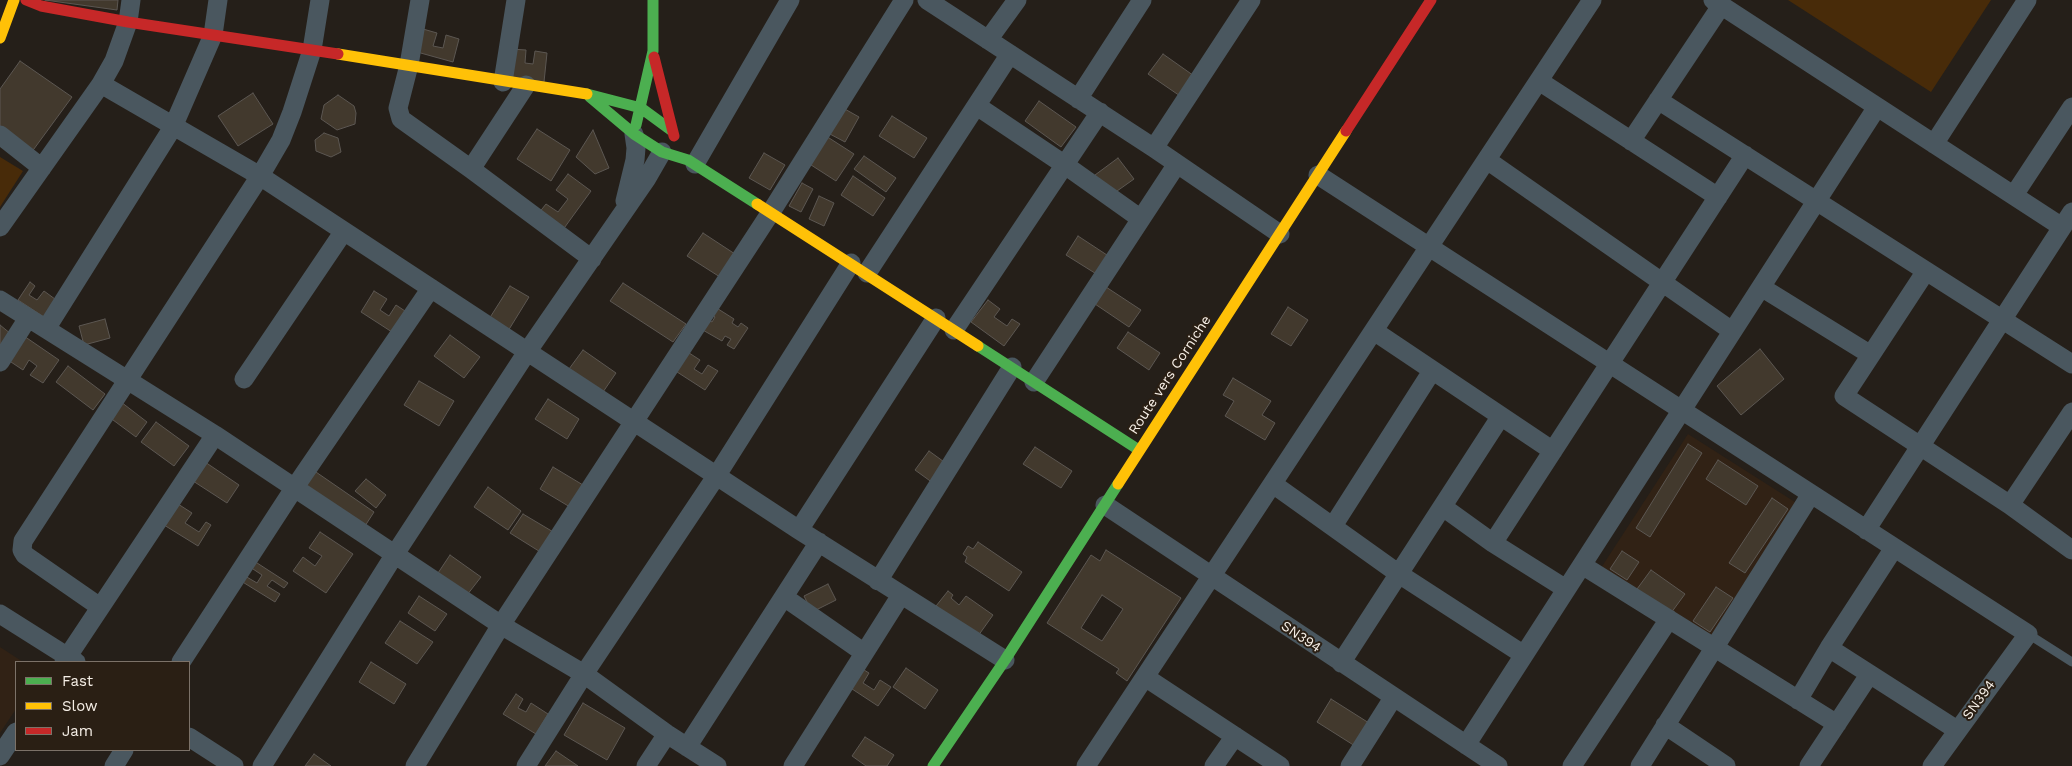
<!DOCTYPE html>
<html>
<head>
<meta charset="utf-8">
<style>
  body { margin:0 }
  #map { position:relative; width:2072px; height:766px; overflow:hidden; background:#251f19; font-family:"Work Sans",sans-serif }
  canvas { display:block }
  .legend { position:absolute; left:15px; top:661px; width:175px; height:90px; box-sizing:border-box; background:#2a1f14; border:1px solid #7c7268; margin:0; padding:6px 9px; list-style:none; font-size:15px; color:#f6efe7 }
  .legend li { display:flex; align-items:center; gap:10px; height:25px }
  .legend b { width:25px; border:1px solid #7c7268 }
</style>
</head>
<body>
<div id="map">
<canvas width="2072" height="766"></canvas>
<ul class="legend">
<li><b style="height:6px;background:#4caf50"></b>Fast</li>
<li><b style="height:6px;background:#ffc107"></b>Slow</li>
<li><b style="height:6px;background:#c62828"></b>Jam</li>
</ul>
</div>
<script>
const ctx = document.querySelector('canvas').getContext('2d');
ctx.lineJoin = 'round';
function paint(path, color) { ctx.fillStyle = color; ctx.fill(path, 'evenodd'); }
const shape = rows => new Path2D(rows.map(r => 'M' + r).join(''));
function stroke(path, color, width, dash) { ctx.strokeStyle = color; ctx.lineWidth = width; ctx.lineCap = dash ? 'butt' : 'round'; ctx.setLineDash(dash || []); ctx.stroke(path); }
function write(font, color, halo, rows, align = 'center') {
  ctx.font = font + ' "Work Sans",sans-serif'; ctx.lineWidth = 4; ctx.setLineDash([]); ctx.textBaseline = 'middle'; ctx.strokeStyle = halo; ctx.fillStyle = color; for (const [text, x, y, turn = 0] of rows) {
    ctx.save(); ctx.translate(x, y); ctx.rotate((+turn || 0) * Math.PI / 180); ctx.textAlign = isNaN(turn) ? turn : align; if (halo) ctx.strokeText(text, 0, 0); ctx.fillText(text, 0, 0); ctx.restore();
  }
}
paint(shape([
  [1688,434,1798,504,1711,638,1601,568],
  [0,647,23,662,16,662,16,709,0,733]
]), '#312215');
paint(shape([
  [1788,0,1991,0,1931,92],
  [0,157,23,171,0,207]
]), '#482b09');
const building = shape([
  [45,0,118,0,117,10,45,0],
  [423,29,437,33,433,46,443,48,446,35,459,39,453,62,417,52,423,29],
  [510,49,526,50,525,63,533,64,535,51,547,53,544,82,507,78,510,49],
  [1163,54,1197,78,1183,98,1148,74,1163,54],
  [20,61,72,97,31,153,0,131,0,89,20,61],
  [253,93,273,124,238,146,218,116,253,93],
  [338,95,354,106,356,113,355,124,337,130,321,119,324,105,338,95],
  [1039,101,1076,127,1061,147,1025,121,1039,101],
  [843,108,859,117,845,142,828,133,843,108],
  [892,116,927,138,914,158,879,136,892,116],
  [537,129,570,150,551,181,517,159,537,129],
  [593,130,609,168,595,174,576,157,593,130],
  [324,133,338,138,341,152,331,157,316,151,315,140,324,133],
  [826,136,854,154,836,181,808,163,826,136],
  [764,153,785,165,770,190,749,178,764,153],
  [864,156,896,178,886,192,854,169,864,156],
  [1118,158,1134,179,1110,196,1095,175,1118,158],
  [568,174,591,191,562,231,538,214,546,204,558,212,568,199,556,190,568,174],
  [853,176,885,198,873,216,841,195,853,176],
  [802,183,813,189,801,212,789,206,802,183],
  [819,196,834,203,824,226,809,219,819,196],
  [703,233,735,254,720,277,687,256,703,233],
  [1078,236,1110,257,1098,275,1066,255,1078,236],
  [30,282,35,286,29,295,37,300,44,291,59,302,47,319,18,300,30,282],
  [623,283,686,324,673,342,610,301,623,283],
  [510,286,529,297,508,331,489,319,510,286],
  [1106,287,1141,310,1129,327,1095,304,1106,287],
  [374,291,387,299,380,310,389,316,396,305,405,311,392,332,361,312,374,291],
  [988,300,1000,309,994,317,1007,326,1012,319,1020,324,1004,346,971,322,988,300],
  [715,307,734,319,732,323,738,327,741,323,748,328,734,349,727,345,731,339,725,336,722,341,701,329,707,319,712,322,715,317,711,314,715,307],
  [1288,307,1308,320,1291,346,1271,334,1288,307],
  [105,319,110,338,84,345,79,326,105,319],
  [0,325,11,334,0,349,0,325],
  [1128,332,1160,353,1149,370,1117,348,1128,332],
  [21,334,59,360,43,383,30,375,37,366,29,360,23,370,5,358,21,334],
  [450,335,480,357,464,378,434,356,450,335],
  [1760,349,1784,379,1741,415,1717,386,1760,349],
  [583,350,616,373,603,392,569,369,583,350],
  [686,351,700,360,694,369,702,374,708,365,718,371,705,390,674,370,686,351],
  [68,366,105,394,93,410,56,382,68,366],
  [1233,378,1271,401,1262,415,1275,423,1265,440,1225,416,1234,401,1223,395,1233,378],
  [419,381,454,401,439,426,404,405,419,381],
  [548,399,579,419,567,439,535,419,548,399],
  [121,402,147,422,136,437,109,417,121,402],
  [156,422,189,446,174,466,141,442,156,422],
  [1688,444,1702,453,1650,537,1636,528,1688,444],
  [1035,447,1072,471,1061,488,1023,464,1035,447],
  [929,451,947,464,933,483,915,470,929,451],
  [1718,460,1758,486,1746,505,1706,479,1718,460],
  [205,462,239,485,227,503,193,481,205,462],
  [553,467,583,485,570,507,540,489,553,467],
  [313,470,374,512,365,526,304,484,313,470],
  [366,479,386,495,376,508,355,491,366,479],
  [488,487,521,511,508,530,474,507,488,487],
  [1772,498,1788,509,1745,573,1729,563,1772,498],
  [178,504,192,513,185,523,199,532,206,522,211,525,198,546,164,525,178,504],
  [523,514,555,533,542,553,510,533,523,514],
  [320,532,353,554,326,593,293,571,303,557,315,566,322,556,309,548,320,532],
  [978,542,1022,572,1009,591,965,562,967,557,963,554,968,546,973,549,978,542],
  [1106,550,1181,598,1127,681,1116,673,1119,669,1047,623,1091,555,1100,561,1106,550],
  [1102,595,1123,609,1102,641,1081,628,1102,595],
  [1622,551,1639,562,1627,580,1610,569,1622,551],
  [450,555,481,577,467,595,438,573,450,555],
  [254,561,288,583,284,588,272,580,267,586,280,594,275,602,241,581,245,576,257,583,262,575,250,567,254,561],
  [1651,570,1685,594,1671,613,1637,589,1651,570],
  [828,584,836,600,812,612,804,596,828,584],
  [1716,587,1733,598,1710,632,1693,621,1716,587],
  [948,591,953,595,951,598,959,605,966,596,993,615,978,636,936,606,948,591],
  [419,596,447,614,435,631,408,613,419,596],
  [400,621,433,642,417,664,385,643,400,621],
  [371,662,406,684,394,704,359,682,371,662],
  [859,667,869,673,863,683,874,690,880,680,891,687,878,706,846,685,859,667],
  [906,668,938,690,925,709,893,687,906,668],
  [516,694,523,699,518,708,526,712,531,703,548,714,536,734,503,714,516,694],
  [1331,699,1369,723,1355,746,1317,722,1331,699],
  [583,703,625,728,607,760,564,735,583,703],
  [865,737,894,755,887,766,866,766,852,756,865,737],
  [556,751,578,766,545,766,556,751],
  [314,754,331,766,305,766,314,754]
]);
paint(building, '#42392d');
stroke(building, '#5c5752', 1);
stroke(shape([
  [2028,634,2072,662]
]), '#4a575f', 9);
stroke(shape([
  [420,0,409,65,398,108,401,119,471,169,592,259],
  [927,0,1154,148,1280,234],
  [1713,0,2062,227],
  [988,40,1017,0],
  [1539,81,1718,197],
  [503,82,516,0],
  [101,84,260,176,799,530,1005,660],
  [1078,99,1142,0],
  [1658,100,2072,364],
  [977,106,1065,165,1141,219],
  [0,135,42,168],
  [1631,141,1721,6],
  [1934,144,2027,0],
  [1154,148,1251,0],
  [1487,160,1732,331],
  [695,164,790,0],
  [471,169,526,85],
  [1318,175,2028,634,1932,766],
  [2014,195,2072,107],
  [625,201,635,160,636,148,634,134],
  [0,227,101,84,114,61,128,22,131,0],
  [1926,271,1844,396,2010,505,2072,550],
  [867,273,1010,54],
  [1761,287,1871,355],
  [0,300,215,435,501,625,584,674,667,734,717,766],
  [46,329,173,127,213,35,218,0],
  [954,330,1100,112],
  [1374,331,1553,451],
  [0,362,28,318],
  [244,379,344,231],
  [1034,382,1177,164],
  [1273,484,1399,574,1524,655],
  [1105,505,1498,766],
  [2010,505,2072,412],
  [1443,507,1493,543,1566,589],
  [1333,526,1432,371],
  [799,530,936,318],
  [1866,530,2072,212],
  [1493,543,1745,155],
  [1582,565,1837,724],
  [878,581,1012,367],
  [784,597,863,652],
  [100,607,25,555,22,550,23,541,260,176,281,140,292,112,312,50,320,0],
  [0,614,76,662],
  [1829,648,1957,730],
  [64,662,215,435],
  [181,662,295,487,431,288],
  [1341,663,1501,416],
  [1145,677,1280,766],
  [1798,700,1829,648,1894,548],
  [1665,725,1726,766],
  [189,737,234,766],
  [1466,745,1877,107],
  [687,747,819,542],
  [0,756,16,732],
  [114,766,124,750],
  [262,766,395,554,527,352,647,178,662,152],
  [415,766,501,625,771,212,904,0],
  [526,766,584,674,717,475,851,263],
  [646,766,667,734],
  [793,766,901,595],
  [1086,766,1592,0],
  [1214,766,1235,736],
  [1350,766,1393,698],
  [1572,766,1669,619],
  [1640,766,1811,494],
  [1809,766,1869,675]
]), '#4a575f', 19);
stroke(shape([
  [587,94,641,108,671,130],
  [590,97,634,134,662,152,688,160,757,204],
  [636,125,653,51,653,0],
  [978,346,1139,450],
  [933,766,1005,660,1118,484]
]), '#4caf50', 11);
stroke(shape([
  [0,38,14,0],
  [338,54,587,94],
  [757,204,978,346],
  [1118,484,1346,131]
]), '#ffc107', 11);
stroke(shape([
  [26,0,41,6,128,22,338,54],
  [654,57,674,136],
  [1346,131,1431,0]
]), '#c62828', 11);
write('14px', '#f6efe7', '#2a1f14', [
  ["Route vers Corniche",1170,375,-57],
  ["SN394",1301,637,34],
  ["SN394",1979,700,-54]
]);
</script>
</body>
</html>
